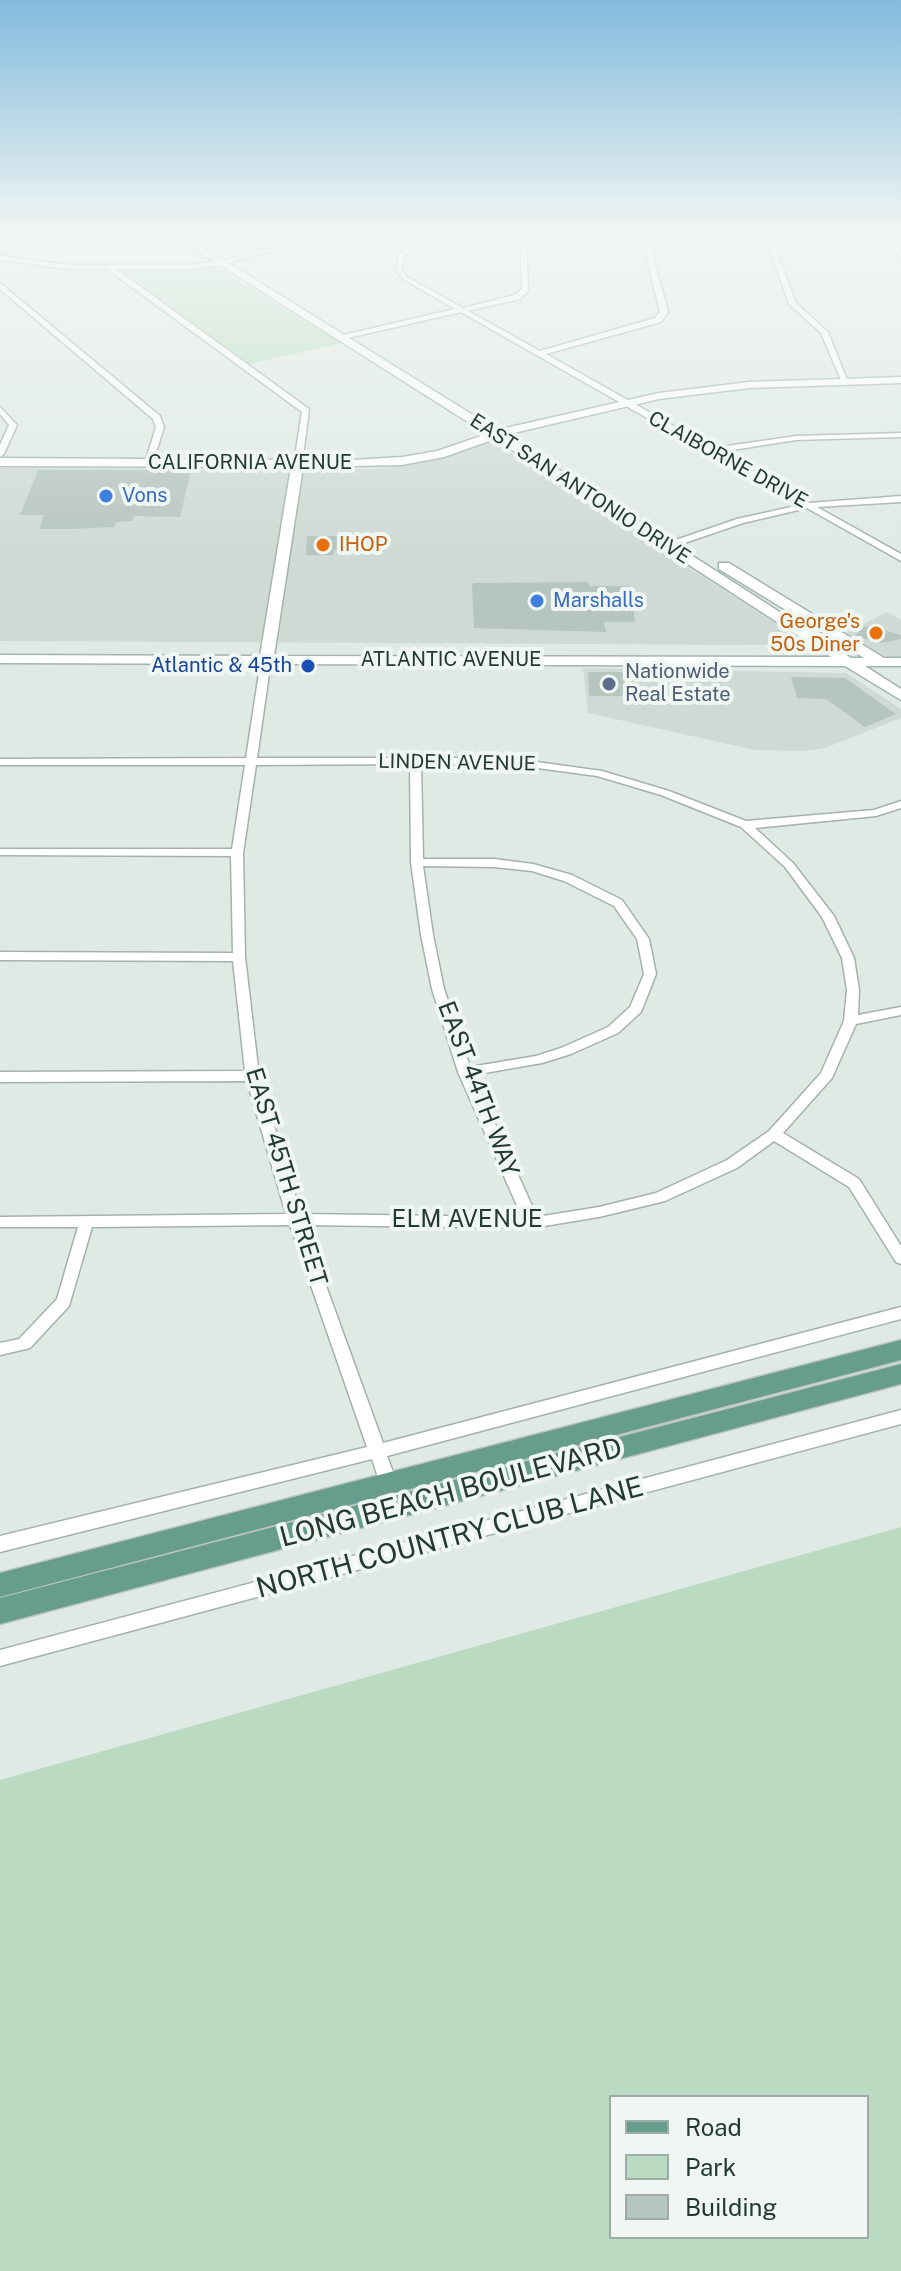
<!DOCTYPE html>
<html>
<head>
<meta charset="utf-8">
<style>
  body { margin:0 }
  #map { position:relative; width:901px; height:2271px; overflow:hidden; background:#e0eae5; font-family:"Public Sans",sans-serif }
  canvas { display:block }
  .legend { position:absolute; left:609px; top:2095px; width:260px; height:144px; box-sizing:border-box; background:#f0f7f3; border:2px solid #9eaba6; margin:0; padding:10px 14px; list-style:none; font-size:24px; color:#223a32 }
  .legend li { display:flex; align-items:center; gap:16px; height:40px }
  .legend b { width:40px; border:2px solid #9eaba6 }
</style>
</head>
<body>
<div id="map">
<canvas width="901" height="2271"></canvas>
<ul class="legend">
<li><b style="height:10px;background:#679d8d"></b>Road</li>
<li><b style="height:22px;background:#badac1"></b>Park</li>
<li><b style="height:22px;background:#b6c5be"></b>Building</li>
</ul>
</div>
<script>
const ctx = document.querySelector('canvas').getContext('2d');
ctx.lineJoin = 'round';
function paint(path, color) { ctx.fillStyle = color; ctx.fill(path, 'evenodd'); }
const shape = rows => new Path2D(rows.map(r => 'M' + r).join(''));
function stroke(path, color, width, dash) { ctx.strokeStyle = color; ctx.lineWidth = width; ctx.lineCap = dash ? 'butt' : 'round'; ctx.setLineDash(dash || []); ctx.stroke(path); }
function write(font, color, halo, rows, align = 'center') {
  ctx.font = font + ' "Public Sans",sans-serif'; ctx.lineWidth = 8; ctx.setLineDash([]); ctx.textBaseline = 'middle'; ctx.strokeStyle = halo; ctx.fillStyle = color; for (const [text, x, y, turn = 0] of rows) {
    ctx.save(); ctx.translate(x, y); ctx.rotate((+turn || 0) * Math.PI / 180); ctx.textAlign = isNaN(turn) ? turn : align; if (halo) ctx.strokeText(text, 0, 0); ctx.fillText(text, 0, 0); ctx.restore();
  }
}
paint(shape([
  [492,441,794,635,793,642,776,645,0,641,0,468,374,469,417,464],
  [887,612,901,620,901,666,846,633],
  [583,668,846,673,901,709,901,718,825,748,806,751,755,750,588,713]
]), '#cfdad4');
paint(shape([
  [216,267,341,343,250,364,116,270,174,271],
  [901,1527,901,2271,0,2271,0,1780],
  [867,2097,867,2237,611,2237,611,2097]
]), '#badac1');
paint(shape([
  [38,470,191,470,180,517,134,516,132,521,116,522,114,527,71,529,39,529,44,515,20,515],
  [307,536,339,536,338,550,334,550,333,555,306,555],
  [588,582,589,586,630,586,635,622,604,622,606,632,474,628,472,584,475,583],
  [870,626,901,635,901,639,881,643,855,636,863,627],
  [588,672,628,672,631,696,589,696],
  [791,677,845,678,896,714,865,727,826,699,797,698]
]), '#b6c5be');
const street = shape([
  [302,234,310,234,274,250,221,265,188,269,116,269,309,409,303,456,299,459,295,456,302,412,107,269,69,269,0,260,0,256,69,265,188,265,221,261,270,248,302,234],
  [432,234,440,234,418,244,404,256,402,270,407,277,463,308,515,295,522,289,520,234,526,234,528,291,520,299,468,311,540,351,655,318,660,312,641,234,647,234,668,312,661,322,546,354,713,448,796,436,901,433,901,437,796,440,720,452,809,503,901,496,901,502,817,507,901,554,901,561,807,508,743,523,670,548,664,548,664,544,737,519,800,505,461,312,339,340,339,336,455,309,403,279,396,270,399,254,414,242,432,234],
  [764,234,770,234,796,303,828,332,848,382,841,380,821,333,789,304,764,234],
  [887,234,893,234,901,249,901,257,898,255,887,234],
  [0,283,160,416,164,427,152,465,145,463,156,427,153,419,0,289,0,283],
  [0,407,17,425,4,454,0,457,0,445,9,425,0,414,0,407],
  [266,657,271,660,257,758,508,758,602,771,669,791,746,821,874,810,901,801,901,808,876,816,755,828,793,863,834,916,854,958,859,990,858,1015,901,1007,901,1015,856,1024,832,1078,783,1133,859,1179,901,1246,901,1264,896,1262,849,1187,774,1141,737,1168,665,1201,599,1217,532,1228,304,1225,383,1443,901,1307,901,1319,387,1456,406,1507,403,1512,397,1514,391,1512,388,1507,372,1459,0,1552,0,1536,367,1447,290,1225,92,1227,69,1306,30,1348,0,1355,0,1343,19,1339,57,1299,78,1227,0,1227,0,1217,286,1214,247,1081,0,1082,0,1072,245,1071,233,961,0,960,0,952,233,953,231,856,0,855,0,849,232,849,245,765,0,765,0,759,246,758,261,660,266,657],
  [410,764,411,862,421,935,432,989,458,1072,522,1217,301,1214,259,1076,245,957,243,853,256,765,410,764],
  [421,764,508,764,597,776,661,795,741,827,785,867,822,917,842,958,847,990,844,1021,821,1073,769,1131,727,1160,656,1193,599,1207,537,1217,473,1075,542,1063,571,1054,618,1033,641,1012,656,974,649,939,622,900,572,875,533,864,494,859,423,859,421,764],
  [423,866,494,867,532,871,564,881,614,906,637,939,644,974,630,1007,608,1027,561,1048,536,1056,470,1067,444,989,433,935,423,866],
  [901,1410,901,1424,0,1666,0,1650,901,1410]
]);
const secondary = shape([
  [171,234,182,234,497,430,659,393,749,382,901,377,901,383,749,388,659,399,505,435,851,658,864,658,719,569,719,563,729,563,884,658,901,658,901,666,865,666,901,689,901,700,845,666,0,663,0,655,260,656,291,467,0,466,0,458,292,460,295,453,299,452,303,453,304,460,352,460,402,457,437,451,487,434,171,234],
  [495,439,831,657,274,656,303,467,402,465,444,457,495,439]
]);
const primary = shape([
  [901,1340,901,1360,0,1597,0,1573,901,1340],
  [901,1364,901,1384,0,1624,0,1598,901,1364]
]);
stroke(street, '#a3b2ac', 3);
stroke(secondary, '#a0b5ac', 3);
stroke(primary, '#bdc4c2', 3);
paint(street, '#fff');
paint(secondary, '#fff');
paint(primary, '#679d8d');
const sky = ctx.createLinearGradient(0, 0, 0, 552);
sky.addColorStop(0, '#83bbdd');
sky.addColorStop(0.42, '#f1f6f3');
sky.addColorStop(1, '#f1f6f300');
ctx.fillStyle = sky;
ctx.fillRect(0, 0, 901, 552);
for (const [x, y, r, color] of [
  [106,496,8,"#3f7fe0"],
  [323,545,8,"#e8710a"],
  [537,601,8,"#3f7fe0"],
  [876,633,8,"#e8710a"],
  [308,666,8,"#1a4fb4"],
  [609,684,8,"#5c6f8a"]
]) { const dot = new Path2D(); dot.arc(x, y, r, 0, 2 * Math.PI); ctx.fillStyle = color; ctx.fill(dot); stroke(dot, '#f0f7f3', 3); }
write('20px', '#223a32', '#f0f7f3', [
  ["CLAIBORNE DRIVE",728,460,29],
  ["CALIFORNIA AVENUE",250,463],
  ["EAST SAN ANTONIO DRIVE",580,489,33],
  ["ATLANTIC AVENUE",451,660],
  ["LINDEN AVENUE",457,763,1]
]);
write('20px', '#366cbe', '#f0f7f3', [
  ["Vons",122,496],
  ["Marshalls",553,601]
], 'left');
write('20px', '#c56008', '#f0f7f3', [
  ["IHOP",339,545],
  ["George's",860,622,"right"],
  ["50s Diner",860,645,"right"]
], 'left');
write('20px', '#164399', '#f0f7f3', [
  ["Atlantic & 45th",292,666]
], 'right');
write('20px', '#4e5e75', '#f0f7f3', [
  ["Nationwide",625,672],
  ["Real Estate",625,695]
], 'left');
write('24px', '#223a32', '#f0f7f3', [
  ["EAST 44TH WAY",478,1089,69],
  ["EAST 45TH STREET",286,1177,73],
  ["ELM AVENUE",467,1220]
]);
write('28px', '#223a32', '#f0f7f3', [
  ["LONG BEACH BOULEVARD",451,1493,-15],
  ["NORTH COUNTRY CLUB LANE",450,1538,-15]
]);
</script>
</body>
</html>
